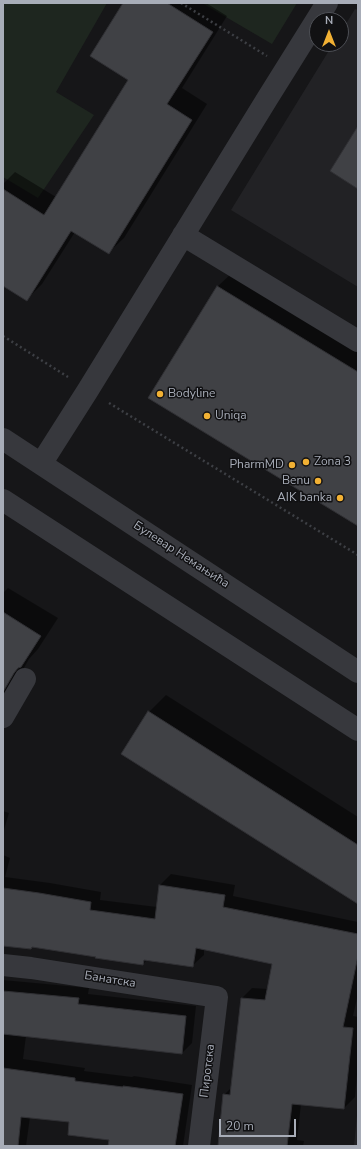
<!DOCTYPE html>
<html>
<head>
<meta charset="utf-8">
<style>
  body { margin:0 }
  #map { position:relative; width:361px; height:1149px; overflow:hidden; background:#161618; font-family:"Nunito Sans",sans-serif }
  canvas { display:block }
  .frame { position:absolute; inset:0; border:4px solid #a8adb8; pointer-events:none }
  .north { position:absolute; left:309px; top:12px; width:40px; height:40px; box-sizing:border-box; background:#111113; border:1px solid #4d4f55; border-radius:50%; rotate:0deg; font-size:11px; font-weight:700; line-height:16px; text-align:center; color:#a8adb8 }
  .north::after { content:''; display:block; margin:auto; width:14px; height:18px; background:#f2b134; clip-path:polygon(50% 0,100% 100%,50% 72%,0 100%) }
  .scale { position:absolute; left:219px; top:1119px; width:77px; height:18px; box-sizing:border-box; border:2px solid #a8adb8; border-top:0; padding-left:5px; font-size:12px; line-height:14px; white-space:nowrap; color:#a8adb8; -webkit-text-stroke:3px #111113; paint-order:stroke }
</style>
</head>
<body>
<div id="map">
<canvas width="361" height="1149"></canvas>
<div class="frame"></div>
<div class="north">N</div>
<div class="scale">20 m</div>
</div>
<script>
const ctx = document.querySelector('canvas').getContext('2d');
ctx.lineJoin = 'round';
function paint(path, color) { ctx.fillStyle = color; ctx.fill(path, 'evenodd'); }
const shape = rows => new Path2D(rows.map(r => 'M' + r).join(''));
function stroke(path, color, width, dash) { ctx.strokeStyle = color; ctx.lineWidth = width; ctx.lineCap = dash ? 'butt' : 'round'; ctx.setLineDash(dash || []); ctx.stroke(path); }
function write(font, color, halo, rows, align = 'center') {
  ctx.font = font + ' "Nunito Sans",sans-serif'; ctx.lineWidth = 3; ctx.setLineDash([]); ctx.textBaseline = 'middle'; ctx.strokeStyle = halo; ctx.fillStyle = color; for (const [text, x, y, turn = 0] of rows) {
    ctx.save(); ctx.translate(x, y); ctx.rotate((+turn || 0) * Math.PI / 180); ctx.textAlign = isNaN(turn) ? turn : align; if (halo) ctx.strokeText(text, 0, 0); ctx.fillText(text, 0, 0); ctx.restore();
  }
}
paint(shape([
  [355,9,358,10,358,287,231,210,333,44,341,44,341,32],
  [358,1104,358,1146,354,1146]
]), '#222225');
paint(shape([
  [3,3,107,3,56,92,94,115,38,198,3,177],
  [202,3,297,3,272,44]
]), '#1e261f');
paint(shape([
  [124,3,206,3,227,16,182,88,207,104,124,238,108,253,75,232,42,284,27,299,3,284,3,184,15,172,56,197,129,80],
  [233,272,358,348,358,524,150,397,218,286],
  [8,588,58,618,38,649,29,659,3,705,3,593],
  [166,695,358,817,358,903,149,712],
  [3,811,9,813,3,833],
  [3,855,10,858,5,877,50,883,101,892,100,900,157,907,160,885,171,874,235,885,233,896,358,922,358,994,353,1016,358,1017,358,1064,355,1097,344,1108,301,1104,297,1140,304,1141,303,1146,222,1146,224,1095,232,1087,242,998,252,988,268,989,273,963,204,949,204,955,193,965,147,960,143,964,33,946,31,948,3,945],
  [3,980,89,988,88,994,196,1006,192,1043,182,1053,26,1036,23,1059,85,1068,84,1071,132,1077,134,1076,192,1085,183,1146,109,1146,110,1139,71,1121,30,1117,26,1146,3,1146]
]), '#0007');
const building = shape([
  [123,3,167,3,213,32,167,104,192,120,109,254,71,231,27,301,3,286,3,189,44,215,128,80,90,56,123,3],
  [358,126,358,189,330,171,358,126],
  [217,286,358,372,358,526,148,398,217,286],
  [3,612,41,636,21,667,18,668,14,673,3,692,3,612],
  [148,711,358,845,358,904,121,754,148,711],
  [159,885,225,895,223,907,358,934,358,956,343,1027,353,1028,344,1109,292,1104,287,1146,218,1146,223,1094,230,1095,241,998,265,1000,272,964,196,948,193,967,144,960,143,965,95,958,96,957,32,947,31,949,3,946,3,888,39,893,91,902,90,910,155,919,159,885],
  [3,991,79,998,78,1004,186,1016,182,1054,3,1034,3,991],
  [3,1068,75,1078,75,1081,123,1087,123,1086,183,1094,175,1146,108,1146,109,1140,68,1135,69,1122,21,1117,18,1146,3,1146,3,1068]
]);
paint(building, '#404145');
stroke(building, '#303034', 1);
stroke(shape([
  [181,3,267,56],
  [3,336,68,377],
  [109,403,358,555]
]), '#3d3f44', 2.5, [2, 3]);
stroke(shape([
  [183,235,358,341],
  [3,439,358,672],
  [41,464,88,390,267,99,327,3],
  [3,500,358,730],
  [3,717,25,679],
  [3,965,31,968,217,997,199,1146]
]), '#37383d', 22);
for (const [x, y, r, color] of [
  [160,394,4,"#f2b134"],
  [207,416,4,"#f2b134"],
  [306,462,4,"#f2b134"],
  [292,465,4,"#f2b134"],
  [318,481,4,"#f2b134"],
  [340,498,4,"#f2b134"]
]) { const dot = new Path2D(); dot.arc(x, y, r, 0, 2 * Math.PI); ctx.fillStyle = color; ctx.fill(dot); stroke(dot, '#111113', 1.5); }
write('12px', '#a8adb8', '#111113', [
  ["Bodyline",168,394],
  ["Uniqa",215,416],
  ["Zona 3",314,462],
  ["PharmMD",284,465,"right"],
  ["Benu",310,481,"right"],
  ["AIK banka",332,498,"right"]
], 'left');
write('12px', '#a8adb8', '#111113', [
  ["Булевар Немањића",181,555,33],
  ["Банатска",110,980,9],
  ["Пиротска",208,1071,-83]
]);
</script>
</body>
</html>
